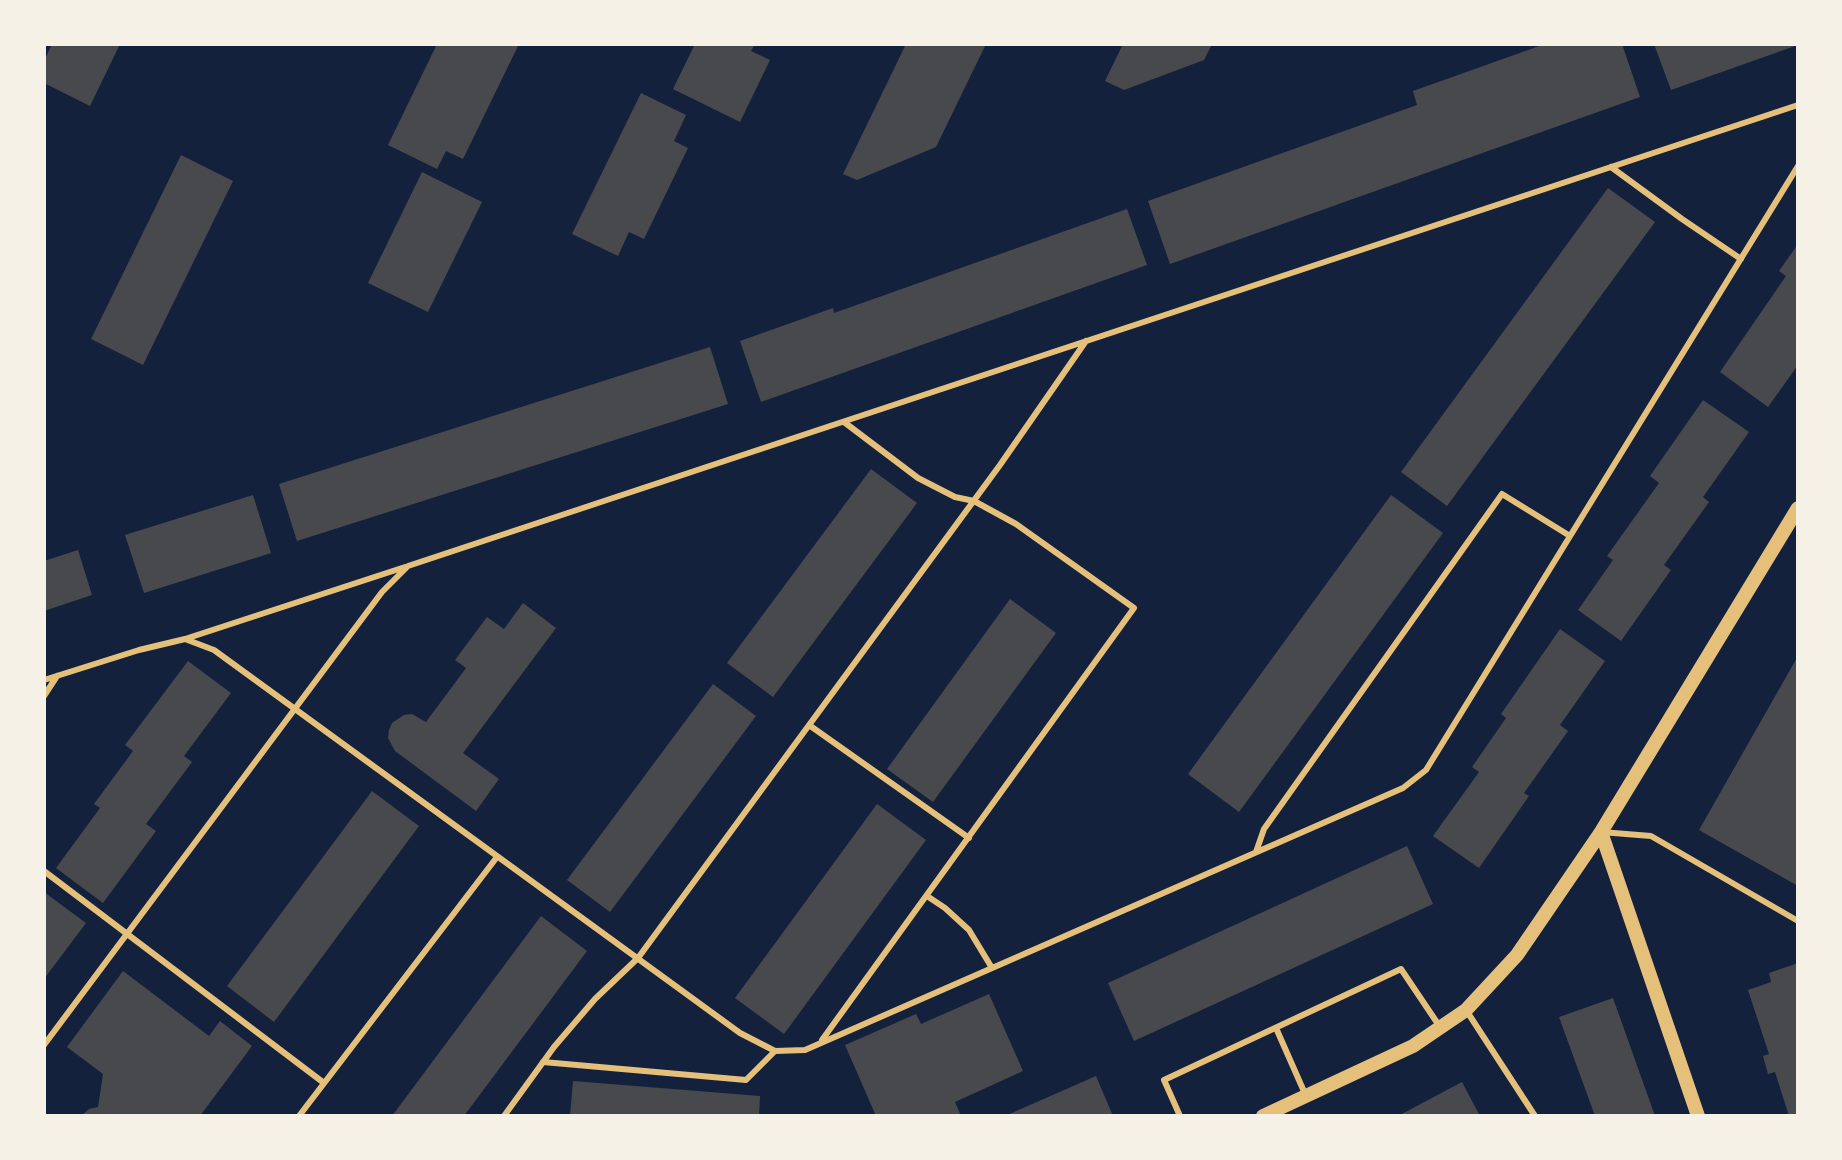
<!DOCTYPE html>
<html>
<head>
<meta charset="utf-8">
<style>
  body { margin:0 }
  #map { position:relative; width:1842px; height:1160px; overflow:hidden; background:#14213d; font-family:"Sofia Sans Condensed",sans-serif }
  canvas { display:block }
  .frame { position:absolute; inset:0; border:46px solid #f6f1e7; pointer-events:none }
</style>
</head>
<body>
<div id="map">
<canvas width="1842" height="1160"></canvas>
<div class="frame"></div>
</div>
<script>
const ctx = document.querySelector('canvas').getContext('2d');
ctx.lineJoin = 'round';
function paint(path, color) { ctx.fillStyle = color; ctx.fill(path, 'evenodd'); }
const shape = rows => new Path2D(rows.map(r => 'M' + r).join(''));
function stroke(path, color, width, dash) { ctx.strokeStyle = color; ctx.lineWidth = width; ctx.lineCap = dash ? 'butt' : 'round'; ctx.setLineDash(dash || []); ctx.stroke(path); }
paint(shape([
  [52,44,120,44,90,106,44,83,44,61],
  [437,44,519,44,463,159,446,151,437,169,388,145],
  [695,44,755,44,751,51,770,60,740,122,673,89],
  [906,44,986,44,936,147,857,180,843,174],
  [1123,44,1212,44,1204,60,1124,90,1105,81],
  [1545,44,1622,44,1640,97,1170,264,1148,201,1417,105,1413,91],
  [1654,44,1798,44,1798,45,1671,90],
  [641,93,686,115,674,141,688,148,644,239,629,232,618,256,572,234],
  [181,155,233,181,143,365,91,339],
  [422,172,482,202,428,312,368,283],
  [1608,188,1655,222,1447,506,1401,472],
  [1127,209,1147,265,761,402,740,341,833,308,834,313],
  [1798,244,1798,365,1768,407,1720,372,1786,276,1779,271],
  [710,347,728,404,297,541,279,484],
  [1703,400,1749,432,1703,497,1709,502,1664,565,1671,570,1621,641,1578,610,1613,560,1607,556,1659,483,1650,476],
  [871,469,917,503,773,697,727,663],
  [253,495,271,553,144,593,125,535],
  [1391,495,1443,533,1239,812,1188,774],
  [78,550,92,595,44,611,44,561],
  [1010,599,1056,633,933,802,887,769],
  [523,603,556,628,463,753,499,779,476,811,395,751,388,738,389,730,392,723,404,715,412,714,426,722,466,668,455,660,487,617,504,629],
  [1560,629,1605,661,1560,725,1568,731,1524,793,1529,796,1479,868,1433,836,1479,772,1472,767,1506,718,1501,714],
  [1798,656,1798,886,1699,830],
  [188,661,231,693,184,756,192,762,146,824,156,831,103,903,56,868,100,808,94,804,133,751,125,745],
  [713,684,756,716,610,912,567,880],
  [372,791,419,826,274,1022,227,986],
  [877,804,926,840,784,1034,735,998],
  [1407,846,1433,904,1134,1041,1108,983],
  [44,892,86,923,44,979],
  [541,916,587,951,464,1116,392,1116],
  [1798,963,1798,1116,1789,1116,1775,1072,1768,1074,1763,1056,1769,1054,1748,990,1771,982,1769,973],
  [123,971,209,1036,220,1021,252,1046,200,1116,81,1116,89,1109,98,1107,103,1074,67,1047],
  [989,994,1023,1071,955,1102,961,1116,927,1116,926,1114,876,1116,845,1045,916,1014,921,1024],
  [1613,998,1655,1116,1595,1116,1559,1017],
  [1096,1076,1113,1116,1005,1116],
  [573,1081,760,1096,759,1116,570,1116],
  [1462,1082,1480,1116,1398,1116]
]), '#48494c');
stroke(shape([
  [1611,167,1682,219,1741,259],
  [185,639,405,567],
  [44,680,139,650,185,639,214,650,740,1033,775,1051,805,1050,1403,788,1426,770,1798,166],
  [44,696,57,676],
  [809,725,969,838],
  [1601,832,1651,836,1798,921],
  [1256,852,1264,829,1502,494,1570,536],
  [44,871,324,1083],
  [927,896,945,908,969,930,992,968],
  [1466,1010,1535,1116],
  [1276,1028,1306,1096],
  [822,1040,1134,608,1016,524,974,501,955,497,918,478,844,422],
  [44,1045,382,592,408,566,1798,105],
  [543,1062,746,1080,775,1051],
  [299,1116,497,857],
  [504,1116,554,1047,595,999,638,958,1000,465,1086,341],
  [1180,1116,1164,1080,1401,969,1440,1027]
]), '#e5c07b', 6);
stroke(shape([
  [1601,832,1698,1116],
  [1263,1116,1413,1046,1466,1010,1517,955,1601,832,1798,508]
]), '#e5c07b', 14);
</script>
</body>
</html>
